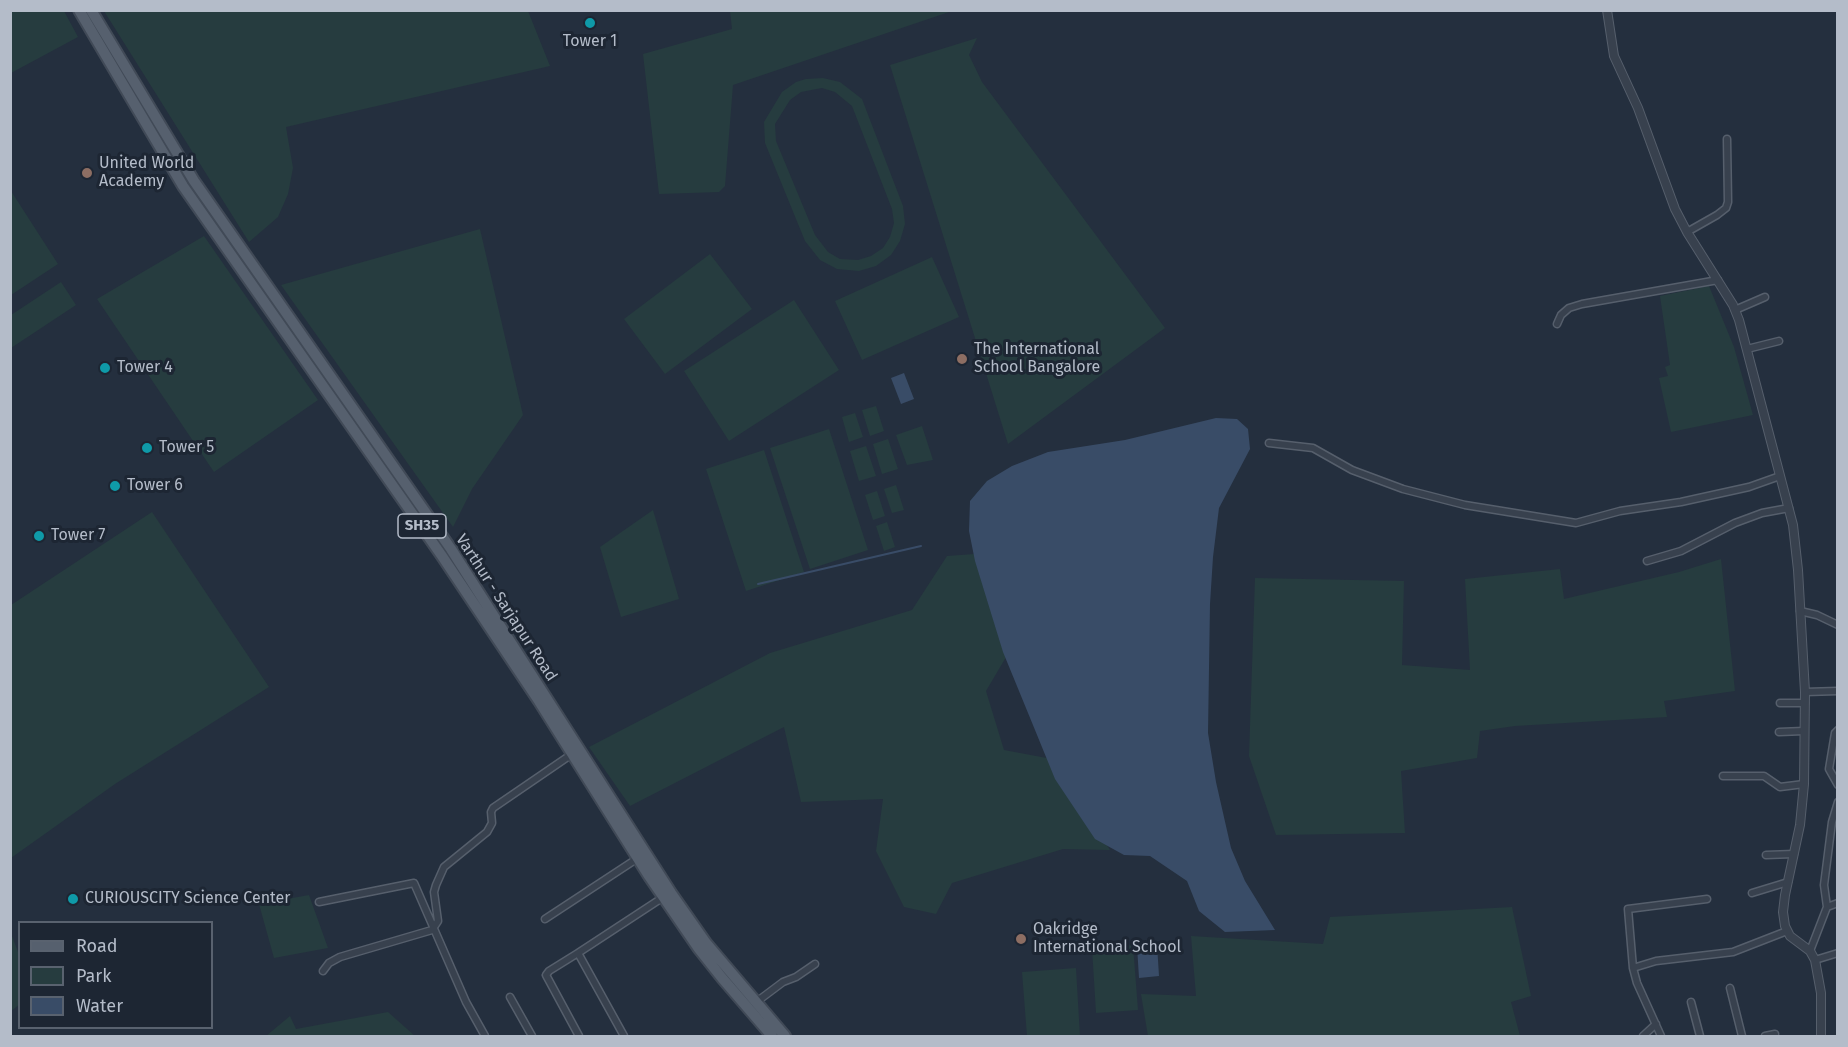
<!DOCTYPE html>
<html>
<head>
<meta charset="utf-8">
<style>
  body { margin:0 }
  #map { position:relative; width:1848px; height:1047px; overflow:hidden; background:#242f3e; font-family:"Fira Sans",sans-serif }
  canvas { display:block }
  .frame { position:absolute; inset:0; border:12px solid #b4bcc9; pointer-events:none }
  .legend { position:absolute; left:18px; top:921px; width:195px; height:108px; box-sizing:border-box; background:#1d2633; border:2px solid #59626f; margin:0; padding:8px 10px; list-style:none; font-size:18px; color:#b4bcc9 }
  .legend li { display:flex; align-items:center; gap:12px; height:30px }
  .legend b { width:30px; border:2px solid #59626f }
</style>
</head>
<body>
<div id="map">
<canvas width="1848" height="1047"></canvas>
<div class="frame"></div>
<ul class="legend">
<li><b style="height:8px;background:#56606e"></b>Road</li>
<li><b style="height:16px;background:#263c3f"></b>Park</li>
<li><b style="height:16px;background:#394c67"></b>Water</li>
</ul>
</div>
<script>
const ctx = document.querySelector('canvas').getContext('2d');
ctx.lineJoin = 'round';
function paint(path, color) { ctx.fillStyle = color; ctx.fill(path, 'evenodd'); }
const shape = rows => new Path2D(rows.map(r => 'M' + r).join(''));
function stroke(path, color, width, dash) { ctx.strokeStyle = color; ctx.lineWidth = width; ctx.lineCap = dash ? 'butt' : 'round'; ctx.setLineDash(dash || []); ctx.stroke(path); }
function write(font, color, halo, rows, align = 'center') {
  ctx.font = font + ' "Fira Sans",sans-serif'; ctx.lineWidth = 6; ctx.setLineDash([]); ctx.textBaseline = 'middle'; ctx.strokeStyle = halo; ctx.fillStyle = color; for (const [text, x, y, turn = 0] of rows) {
    ctx.save(); ctx.translate(x, y); ctx.rotate((+turn || 0) * Math.PI / 180); ctx.textAlign = isNaN(turn) ? turn : align; if (halo) ctx.strokeText(text, 0, 0); ctx.fillText(text, 0, 0); ctx.restore();
  }
}
paint(shape([
  [11,10,64,11,78,37,11,73],
  [104,11,528,11,550,66,286,127,293,168,288,194,278,217,249,242],
  [730,11,730,10,952,11,733,85,725,186,719,192,659,194,643,54,732,29],
  [977,38,969,55,982,82,1165,328,1008,444,890,65],
  [823,78,840,82,862,99,903,206,905,224,900,241,891,255,876,266,859,271,837,269,820,260,805,241,765,143,764,122,782,92,796,82,806,79],
  [822,88,835,92,852,106,892,209,894,223,890,237,883,248,871,256,858,260,840,259,828,252,815,235,776,141,775,124,790,100,801,92],
  [11,191,58,264,11,295,10,295],
  [480,229,523,415,472,489,453,527,281,285],
  [204,236,318,400,214,472,97,299],
  [710,254,752,309,665,374,624,319],
  [932,257,959,317,862,360,835,301],
  [61,282,76,305,11,348,11,315],
  [1709,286,1734,347,1753,415,1671,432,1659,378,1668,376,1665,367,1670,365,1660,296],
  [794,300,839,370,729,441,684,371],
  [876,406,884,431,870,436,862,410],
  [855,413,863,437,849,442,842,417],
  [922,426,933,460,907,465,896,435],
  [829,429,868,550,810,569,770,448],
  [888,439,898,469,882,474,873,444],
  [866,446,876,476,859,481,850,451],
  [764,450,804,572,746,591,706,469],
  [896,485,904,510,892,513,884,489],
  [877,491,885,516,873,520,865,495],
  [653,510,679,599,621,617,600,547],
  [152,512,269,687,115,784,11,858,11,605],
  [887,522,895,547,884,551,876,526],
  [988,553,1025,625,986,691,1004,750,1052,759,1110,850,1063,849,952,883,936,914,904,907,876,851,883,799,801,802,784,727,630,806,589,747,770,653,912,610,947,556],
  [1721,559,1735,691,1664,701,1667,717,1515,726,1480,731,1477,758,1401,771,1405,833,1276,835,1249,756,1255,578,1404,581,1402,665,1470,670,1465,579,1560,569,1564,599,1679,572],
  [309,895,328,948,274,958,259,904],
  [1512,907,1531,996,1511,1002,1520,1036,1148,1036,1141,994,1196,996,1191,936,1323,944,1330,917],
  [10,931,20,957,19,1005,11,1011],
  [1133,945,1138,1010,1096,1013,1092,948],
  [1076,968,1080,1036,1027,1036,1022,972],
  [388,1012,415,1036,266,1036,290,1016,296,1029]
]), '#263c3f');
paint(shape([
  [904,373,914,399,901,404,891,378],
  [1216,418,1237,419,1248,429,1250,449,1219,508,1213,557,1210,604,1208,733,1216,782,1231,848,1245,881,1275,930,1225,932,1199,911,1187,881,1150,856,1124,855,1095,839,1055,779,1035,730,1003,652,975,561,969,531,970,501,987,481,1012,466,1048,452,1125,440],
  [1157,944,1159,976,1139,978,1137,946]
]), '#394c67');
stroke(shape([
  [758,584,921,546]
]), '#394c67', 2);
const minor = shape([
  [1687,232,1717,215,1726,208,1728,202,1727,139],
  [1735,310,1765,297],
  [1557,324,1561,315,1569,308,1582,304,1718,280],
  [1747,349,1779,341],
  [1269,443,1313,448,1352,470,1403,489,1465,505,1576,523,1620,511,1681,502,1749,487,1780,476],
  [1647,561,1681,551,1735,523,1762,513,1789,508],
  [1800,611,1817,615,1838,625],
  [1805,692,1838,691],
  [1780,703,1805,703],
  [1838,730,1835,733,1829,769,1838,785],
  [1779,732,1804,731],
  [1723,776,1764,776,1780,787,1804,784],
  [1766,855,1794,854],
  [1752,893,1788,882],
  [319,902,414,883,466,1002,485,1036],
  [1827,907,1838,903],
  [545,919,638,858],
  [1810,951,1827,907,1824,885,1832,822,1838,802],
  [578,953,665,896],
  [1815,960,1838,953],
  [1633,968,1656,961,1733,952,1787,931],
  [323,971,329,963,340,957,432,930,438,921,434,892,436,885,444,867,487,832,492,823,491,812,493,808,572,754],
  [1730,988,1742,1036],
  [510,997,532,1036],
  [1691,1002,1700,1036],
  [755,1003,783,982,796,977,815,964],
  [579,1036,546,975,549,971,578,953,624,1036],
  [1643,1036,1656,1024],
  [1661,1036,1637,983,1633,968,1628,909,1707,899],
  [1765,1036,1775,1034]
]);
const tertiary = shape([
  [1607,10,1614,56,1638,108,1675,209,1687,232,1733,305,1739,320,1793,525,1798,570,1805,692,1804,784,1800,825,1785,895,1783,912,1785,926,1790,936,1810,951,1815,960,1821,993,1821,1036]
]);
const primary = shape([
  [79,10,183,186,442,556,539,701,649,876,699,949,722,978,772,1036],
  [91,10,194,181,451,549,671,893,706,943,785,1036]
]);
stroke(minor, '#565f6c', 9);
stroke(tertiary, '#565f6c', 10);
stroke(primary, '#414a57', 14);
stroke(minor, '#38414e', 6);
stroke(tertiary, '#38414e', 8);
stroke(primary, '#56606e', 10);
for (const [x, y, r, color] of [
  [590,23,6,"#0f9aa8"],
  [87,173,6,"#8d6e63"],
  [962,359,6,"#8d6e63"],
  [105,368,6,"#0f9aa8"],
  [147,448,6,"#0f9aa8"],
  [115,486,6,"#0f9aa8"],
  [39,536,6,"#0f9aa8"],
  [73,899,6,"#0f9aa8"],
  [1021,939,6,"#8d6e63"]
]) { const dot = new Path2D(); dot.arc(x, y, r, 0, 2 * Math.PI); ctx.fillStyle = color; ctx.fill(dot); stroke(dot, '#1d2633', 2); }
for (const [x, y, w] of [
  [422,526,48]
]) { const box = new Path2D(); box.roundRect(x - w / 2, y - 12, w, 24, 4.5); ctx.fillStyle = '#1d2633'; ctx.fill(box); stroke(box, '#b4bcc9', 1.5); }
write('bold 15px', '#b4bcc9', null, [
  ["SH35",422,526]
]);
write('16px', '#b4bcc9', '#1d2633', [
  ["Tower 1",590,42,"center"],
  ["United World",99,164],
  ["Academy",99,182],
  ["The International",974,350],
  ["School Bangalore",974,368],
  ["Tower 4",117,368],
  ["Tower 5",159,448],
  ["Tower 6",127,486],
  ["Tower 7",51,536],
  ["CURIOUSCITY Science Center",85,899],
  ["Oakridge",1033,930],
  ["International School",1033,948]
], 'left');
write('16px', '#b4bcc9', '#1d2633', [
  ["Varthur - Sarjapur Road",506,608,57]
]);
</script>
</body>
</html>
